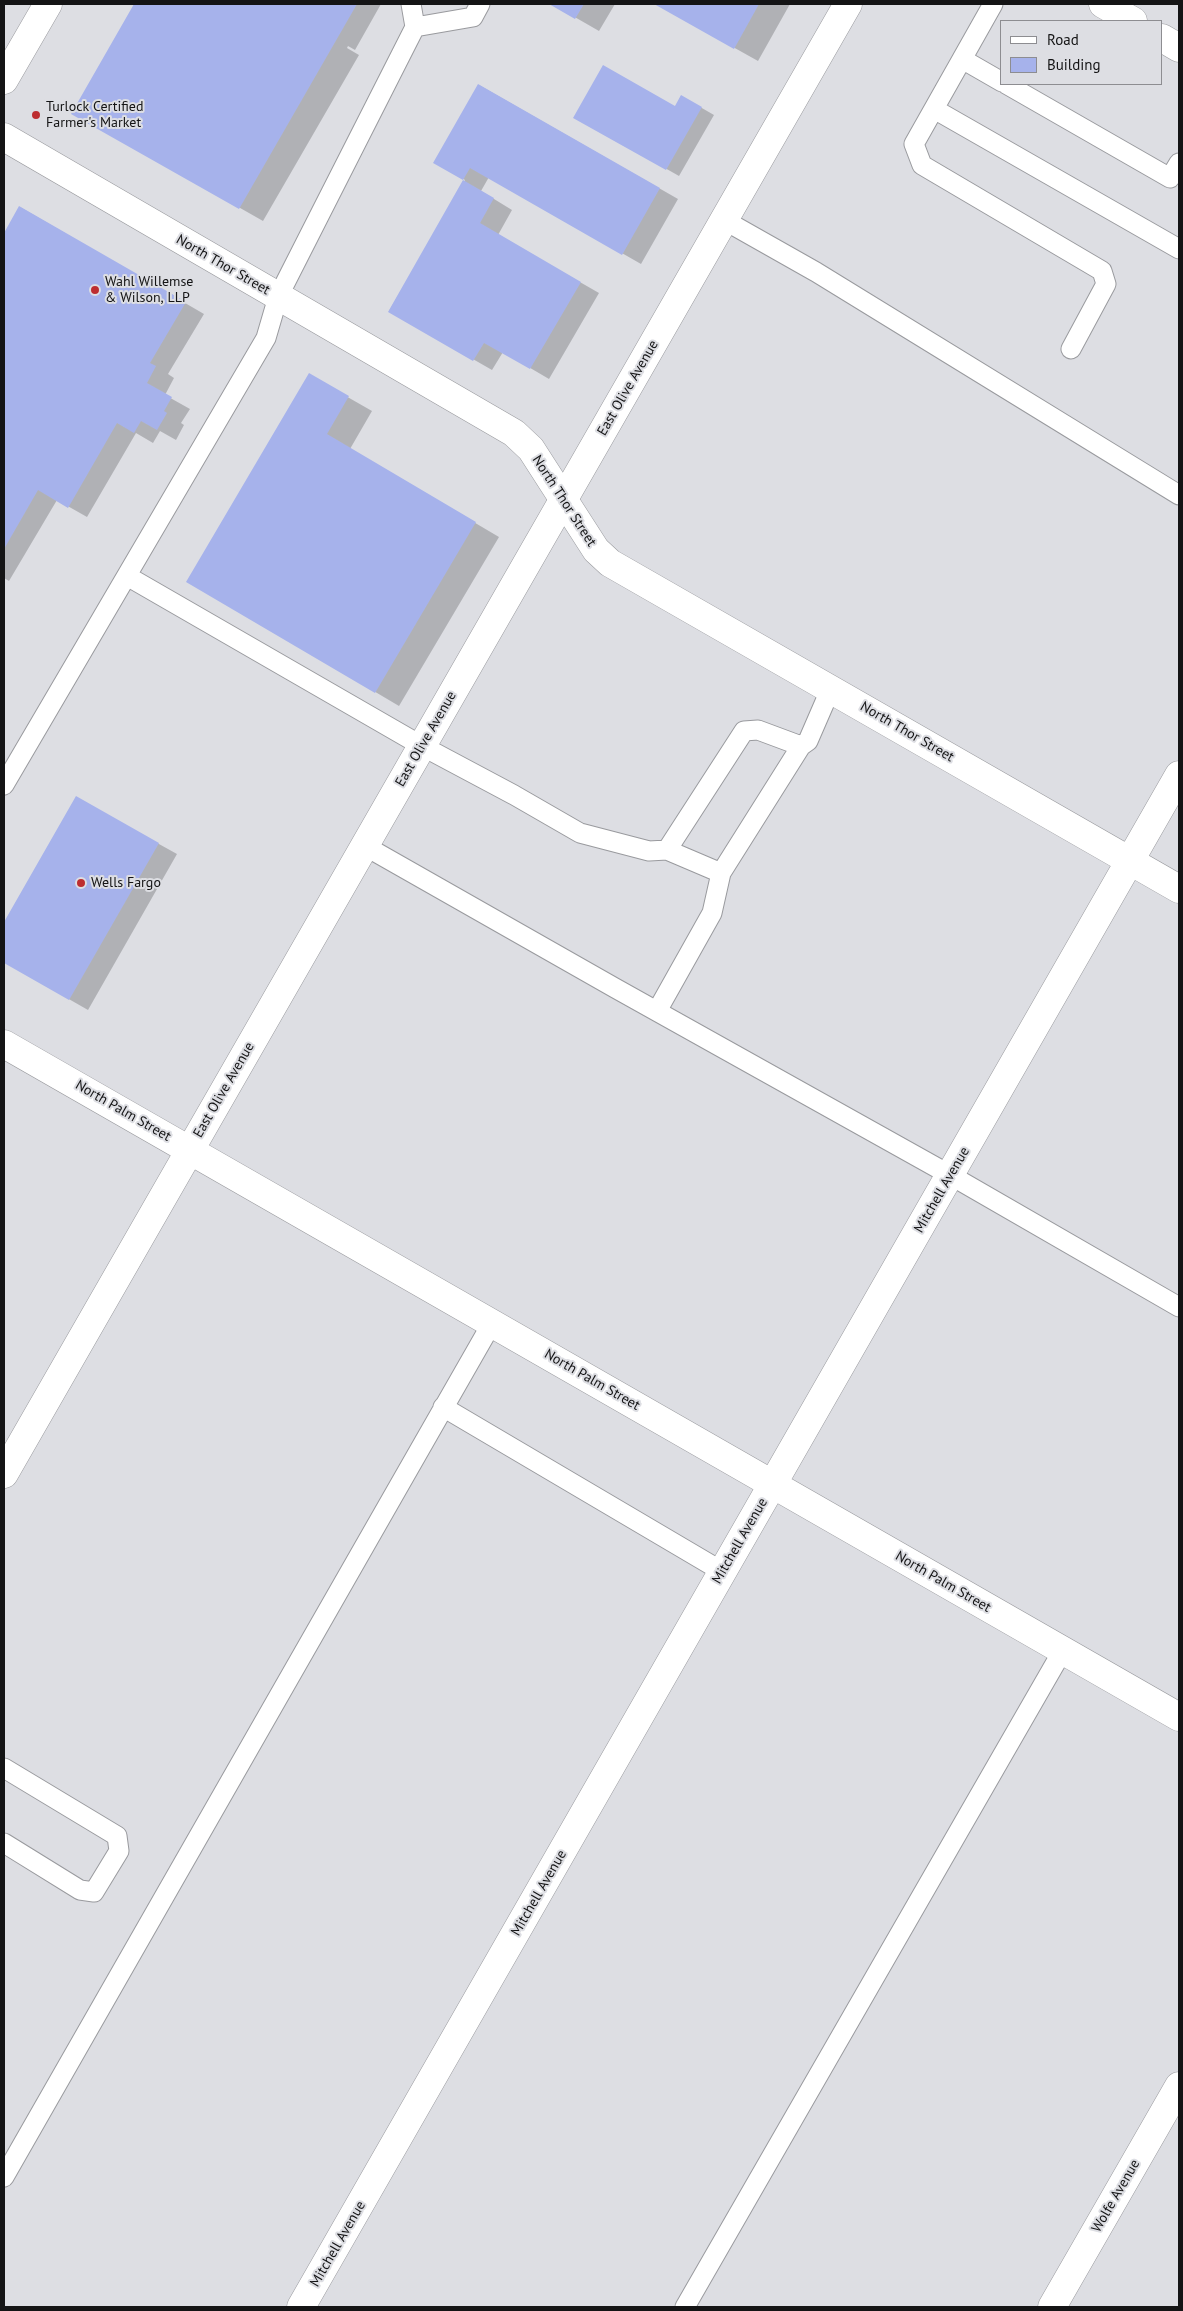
<!DOCTYPE html>
<html>
<head>
<meta charset="utf-8">
<style>
  body { margin:0 }
  #map { position:relative; width:1183px; height:2311px; overflow:hidden; background:#dddee3; font-family:"PT Sans",sans-serif }
  canvas { display:block }
  .frame { position:absolute; inset:0; border:5px solid #141415; pointer-events:none }
  .legend { position:absolute; left:1000px; top:20px; width:162px; height:65px; box-sizing:border-box; background:#dddee3; border:1px solid #8d8d91; margin:0; padding:6px 9px; list-style:none; font-size:15px; color:#141415 }
  .legend li { display:flex; align-items:center; gap:10px; height:25px }
  .legend b { width:25px; border:1px solid #8d8d91 }
</style>
</head>
<body>
<div id="map">
<canvas width="1183" height="2311"></canvas>
<div class="frame"></div>
<ul class="legend">
<li><b style="height:6px;background:#fff"></b>Road</li>
<li><b style="height:14px;background:#a6b2eb"></b>Building</li>
</ul>
</div>
<script>
const ctx = document.querySelector('canvas').getContext('2d');
ctx.lineJoin = 'round';
function paint(path, color) { ctx.fillStyle = color; ctx.fill(path, 'evenodd'); }
const shape = rows => new Path2D(rows.map(r => 'M' + r).join(''));
function stroke(path, color, width, dash) { ctx.strokeStyle = color; ctx.lineWidth = width; ctx.lineCap = dash ? 'butt' : 'round'; ctx.setLineDash(dash || []); ctx.stroke(path); }
function write(font, color, halo, rows, align = 'center') {
  ctx.font = font + ' "PT Sans",sans-serif'; ctx.lineWidth = 4; ctx.setLineDash([]); ctx.textBaseline = 'middle'; ctx.strokeStyle = halo; ctx.fillStyle = color; for (const [text, x, y, turn = 0] of rows) {
    ctx.save(); ctx.translate(x, y); ctx.rotate((+turn || 0) * Math.PI / 180); ctx.textAlign = isNaN(turn) ? turn : align; if (halo) ctx.strokeText(text, 0, 0); ctx.fillText(text, 0, 0); ctx.restore();
  }
}
paint(shape([
  [135,4,381,4,355,50,348,46,347,48,359,55,263,221,73,113],
  [552,4,615,4,599,31],
  [656,4,790,4,758,61],
  [479,85,678,199,641,264,489,177,481,191,512,210,498,235,599,293,549,379,503,352,492,370,389,311,465,180,435,162],
  [681,96,714,115,679,176,575,117,675,107],
  [20,207,204,314,168,374,174,378,165,395,190,409,181,423,184,425,176,440,160,431,153,443,136,433,87,517,57,500,9,581,4,578,4,235],
  [309,375,372,411,350,449,499,537,399,706,188,581],
  [76,798,177,854,88,1010,4,962,4,925]
]), '#0003');
paint(shape([
  [134,4,357,4,239,209,71,114],
  [549,4,584,4,575,19],
  [654,4,759,4,734,49],
  [603,65,675,106,681,95,702,107,666,170,573,118],
  [478,84,660,188,622,255,470,168,463,180,433,163],
  [463,180,494,198,480,223,581,282,530,369,484,343,473,361,388,312],
  [19,206,186,302,150,363,156,366,147,383,172,397,164,411,167,413,157,430,141,421,134,433,117,423,68,508,38,490,4,549,4,233],
  [309,373,349,396,327,434,476,522,375,693,186,582],
  [76,796,159,843,69,1000,4,963,4,922]
]), '#a6b2eb');
const service = shape([
  [411,4,415,27],
  [962,59,993,4],
  [1002,82,962,59,914,144,922,165,1102,271,1106,284,1071,349],
  [1006,84,1170,178,1179,163],
  [934,109,1179,249],
  [724,220,816,272,1179,495],
  [127,576,422,746,514,795,580,833,649,851,667,850,744,731,758,730,801,746,808,741,831,688],
  [4,785,266,338,278,297,415,27,473,17,480,4],
  [365,846,615,988,950,1175,1179,1307],
  [667,850,721,873,801,746],
  [657,1011,712,913,721,873],
  [443,1407,723,1572],
  [4,1768,117,1836,119,1851,94,1892,80,1890,4,1843],
  [4,2177,492,1323],
  [685,2307,1063,1650]
]);
const minor = shape([
  [1103,4,1133,21],
  [1162,38,1179,48],
  [4,80,48,4],
  [4,137,514,433,531,449,596,550,610,563,1179,889],
  [4,1044,1179,1717],
  [301,2307,1179,775],
  [1052,2307,1179,2086]
]);
const tertiary = shape([
  [4,1474,848,4]
]);
stroke(service, '#999a9e', 21);
stroke(minor, '#999a9e', 29);
stroke(tertiary, '#999a9e', 29);
stroke(service, '#fff', 19);
stroke(minor, '#fff', 28);
stroke(tertiary, '#fff', 28);
for (const [x, y, r, color] of [
  [36,115,5,"#bd2d30"],
  [95,290,5,"#bd2d30"],
  [81,883,5,"#bd2d30"]
]) { const dot = new Path2D(); dot.arc(x, y, r, 0, 2 * Math.PI); ctx.fillStyle = color; ctx.fill(dot); stroke(dot, '#dddee3', 2); }
write('14px', '#141415', '#dddee3', [
  ["Turlock Certified",46,107],
  ["Farmer's Market",46,123],
  ["Wahl Willemse",105,282],
  ["& Wilson, LLP",105,298],
  ["Wells Fargo",91,883]
], 'left');
write('14px', '#141415', '#dddee3', [
  ["North Thor Street",223,265,30],
  ["East Olive Avenue",628,388,-60],
  ["North Thor Street",564,501,57],
  ["North Thor Street",907,732,30],
  ["East Olive Avenue",426,739,-60],
  ["East Olive Avenue",224,1090,-60],
  ["North Palm Street",123,1111,30],
  ["Mitchell Avenue",942,1190,-60],
  ["North Palm Street",592,1380,30],
  ["Mitchell Avenue",740,1541,-60],
  ["North Palm Street",943,1582,30],
  ["Mitchell Avenue",539,1893,-60],
  ["Wolfe Avenue",1116,2196,-60],
  ["Mitchell Avenue",338,2244,-60]
]);
</script>
</body>
</html>
